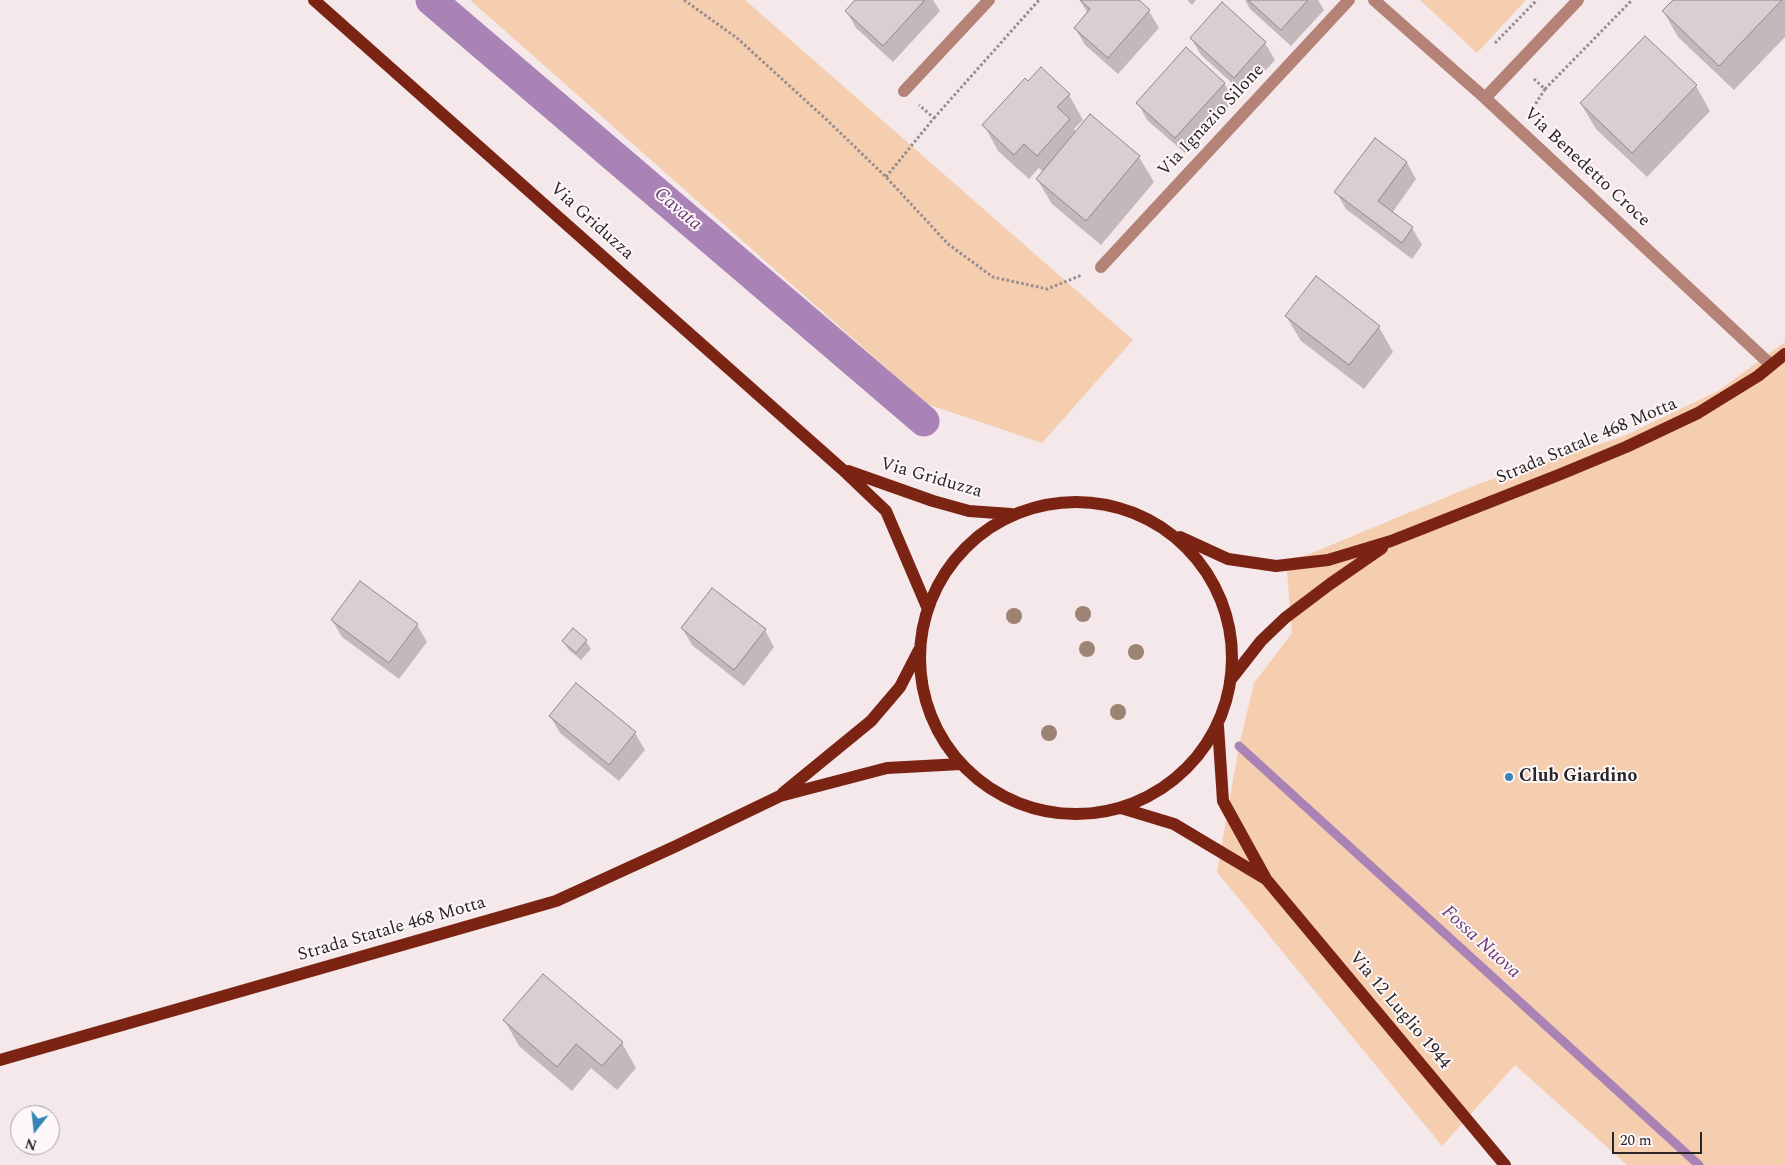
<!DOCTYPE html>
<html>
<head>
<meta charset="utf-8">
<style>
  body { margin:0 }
  #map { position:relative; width:1785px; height:1165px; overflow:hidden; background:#f4e8ea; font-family:Spectral,serif }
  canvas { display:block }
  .north { position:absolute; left:10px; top:1105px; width:50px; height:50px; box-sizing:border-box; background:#fef7f8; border:1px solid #a9a3a4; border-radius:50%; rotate:196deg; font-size:14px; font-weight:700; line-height:20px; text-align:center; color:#2a2526 }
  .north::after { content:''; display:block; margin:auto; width:18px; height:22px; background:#3884b7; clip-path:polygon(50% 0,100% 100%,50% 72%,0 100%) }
  .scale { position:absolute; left:1612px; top:1132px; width:90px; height:22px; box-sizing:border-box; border:2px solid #2a2526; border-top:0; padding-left:6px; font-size:15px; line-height:18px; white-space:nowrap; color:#2a2526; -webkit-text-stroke:4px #fef7f8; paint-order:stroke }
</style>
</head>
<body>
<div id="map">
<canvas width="1785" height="1165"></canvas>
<div class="north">N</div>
<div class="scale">20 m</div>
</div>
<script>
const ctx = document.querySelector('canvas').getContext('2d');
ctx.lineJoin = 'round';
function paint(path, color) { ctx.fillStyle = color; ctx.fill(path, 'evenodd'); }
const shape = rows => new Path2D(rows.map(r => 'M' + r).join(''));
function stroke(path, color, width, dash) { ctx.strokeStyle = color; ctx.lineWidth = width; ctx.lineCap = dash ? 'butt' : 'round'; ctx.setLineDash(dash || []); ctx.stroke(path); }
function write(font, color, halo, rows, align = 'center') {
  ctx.font = font + ' Spectral,serif'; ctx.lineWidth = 4; ctx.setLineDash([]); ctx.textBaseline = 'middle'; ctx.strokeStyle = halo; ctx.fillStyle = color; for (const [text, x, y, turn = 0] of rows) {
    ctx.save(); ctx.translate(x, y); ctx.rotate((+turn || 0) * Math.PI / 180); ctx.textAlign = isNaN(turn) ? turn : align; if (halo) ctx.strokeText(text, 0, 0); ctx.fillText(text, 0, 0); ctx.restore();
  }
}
paint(shape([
  [470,0,745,0,1133,340,1042,443,927,404],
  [1420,0,1526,0,1477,53],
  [1785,342,1785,1165,1627,1165,1515,1065,1442,1146,1217,872,1239,746,1254,683,1292,633,1286,559,1307,555,1478,484,1624,436,1718,391]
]), '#f5cdaf');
paint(shape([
  [857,0,933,0,940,11,893,62,856,28,847,12],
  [1080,0,1137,0,1149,11,1159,28,1118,74,1085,45,1075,28,1088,14],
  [1187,0,1196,0,1192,5],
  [1245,0,1318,0,1324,10,1291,46,1250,9],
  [1675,0,1785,0,1785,37,1734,90,1678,37,1664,12],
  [1191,38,1265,43,1275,60,1244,94,1201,55],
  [1224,83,1234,100,1186,154,1147,120,1138,103],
  [1696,86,1710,111,1647,177,1596,129,1581,104],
  [1069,95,1083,120,1074,129,1076,132,1090,116,1139,157,1154,182,1101,245,1052,204,1037,179,1043,172,1039,168,1029,179,998,151,984,125],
  [1407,163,1416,179,1392,213,1412,228,1422,245,1412,259,1346,209,1336,192],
  [1286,316,1379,327,1393,352,1364,389,1301,341],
  [332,620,417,625,427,642,399,679,342,637],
  [682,628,765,630,774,647,744,686,692,645],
  [563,641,586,641,591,649,581,660,568,649],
  [576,685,635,733,645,750,619,781,560,733,550,716],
  [505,1021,622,1043,636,1068,617,1090,591,1068,572,1091,519,1046]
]), '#0003');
stroke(shape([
  [1239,746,1699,1165]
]), '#a983b6', 9);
stroke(shape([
  [431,0,924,421]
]), '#a983b6', 31);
const building = shape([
  [855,0,925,0,883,46,845,11,855,0],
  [1080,0,1139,0,1150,10,1108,58,1074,28,1090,9,1080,0],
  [1248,0,1308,0,1281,30,1248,0],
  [1673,0,1782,0,1719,66,1662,11,1673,0],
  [1222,2,1266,42,1234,78,1190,38,1222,2],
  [1645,36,1697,85,1632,153,1580,103,1645,36],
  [1186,47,1225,83,1175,138,1136,103,1186,47],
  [1041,67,1070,94,1057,107,1070,119,1037,156,1024,144,1014,155,982,125,1025,78,1028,81,1041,67],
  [1090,114,1140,156,1086,221,1036,179,1090,114],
  [1375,138,1407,162,1378,201,1413,227,1402,243,1334,192,1375,138],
  [1316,276,1380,326,1349,365,1285,316,1316,276],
  [360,581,418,624,389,663,331,620,360,581],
  [712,588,766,629,734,670,681,628,712,588],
  [573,628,587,640,576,653,562,641,573,628],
  [576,683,636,732,609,765,549,716,576,683],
  [543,974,623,1042,602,1066,576,1044,557,1067,503,1020,543,974]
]);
paint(building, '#d8ced4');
stroke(building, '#90868b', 1);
stroke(shape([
  [684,0,737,38,828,121,886,177,948,244,993,277,1047,289,1082,275],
  [1495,43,1537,0],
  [1545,89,1632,0],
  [1533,108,1545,89,1534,79],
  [934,118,1039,0],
  [886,177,934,118,919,105]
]), '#948c8d', 3, [2.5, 2.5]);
stroke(shape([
  [1374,0,1485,98,1771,365],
  [904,91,989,0],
  [1485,98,1578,0],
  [1101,267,1349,0]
]), '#b48276', 12);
stroke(shape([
  [314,0,843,470,886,511,927,607],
  [848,471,933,501,969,511,1011,514],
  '920 658a156 156 0 1 1 312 0a156 156 0 1 1-312 0Z',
  [1180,537,1228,559,1276,566,1328,560,1391,541,1561,474,1626,447,1698,413,1758,376,1785,354],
  [1232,678,1261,641,1285,618,1330,584,1382,548],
  [1218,726,1223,801,1266,879,1505,1165],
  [783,793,871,721,900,687,919,650],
  [1121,808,1174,824,1266,879],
  [0,1060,556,901,674,847,780,796,887,768,961,764]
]), '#7c2414', 12);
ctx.fillStyle = '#9d8373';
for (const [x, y] of [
  [1083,614],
  [1014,616],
  [1087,649],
  [1136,652],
  [1118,712],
  [1049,733]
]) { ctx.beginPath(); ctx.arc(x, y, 8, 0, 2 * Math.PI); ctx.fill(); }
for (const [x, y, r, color] of [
  [1509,777,5,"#3884b7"]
]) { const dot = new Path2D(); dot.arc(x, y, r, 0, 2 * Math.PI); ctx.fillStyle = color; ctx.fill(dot); stroke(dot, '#fef7f8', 2); }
write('18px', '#2a2526', '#fef7f8', [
  ["Via Ignazio Silone",1212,121,-47],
  ["Via Benedetto Croce",1586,168,43],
  ["Via Griduzza",591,222,42],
  ["Strada Statale 468 Motta",1587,442,-23],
  ["Via Griduzza",931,479,16],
  ["Strada Statale 468 Motta",392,930,-16],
  ["Via 12 Luglio 1944",1399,1011,50]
]);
write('bold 18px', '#2a2526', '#fef7f8', [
  ["Club Giardino",1519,777]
], 'left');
write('italic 19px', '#6c3b7c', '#fef7f8', [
  ["Cavata",677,210,40],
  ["Fossa Nuova",1480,943,42]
]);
</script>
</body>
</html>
